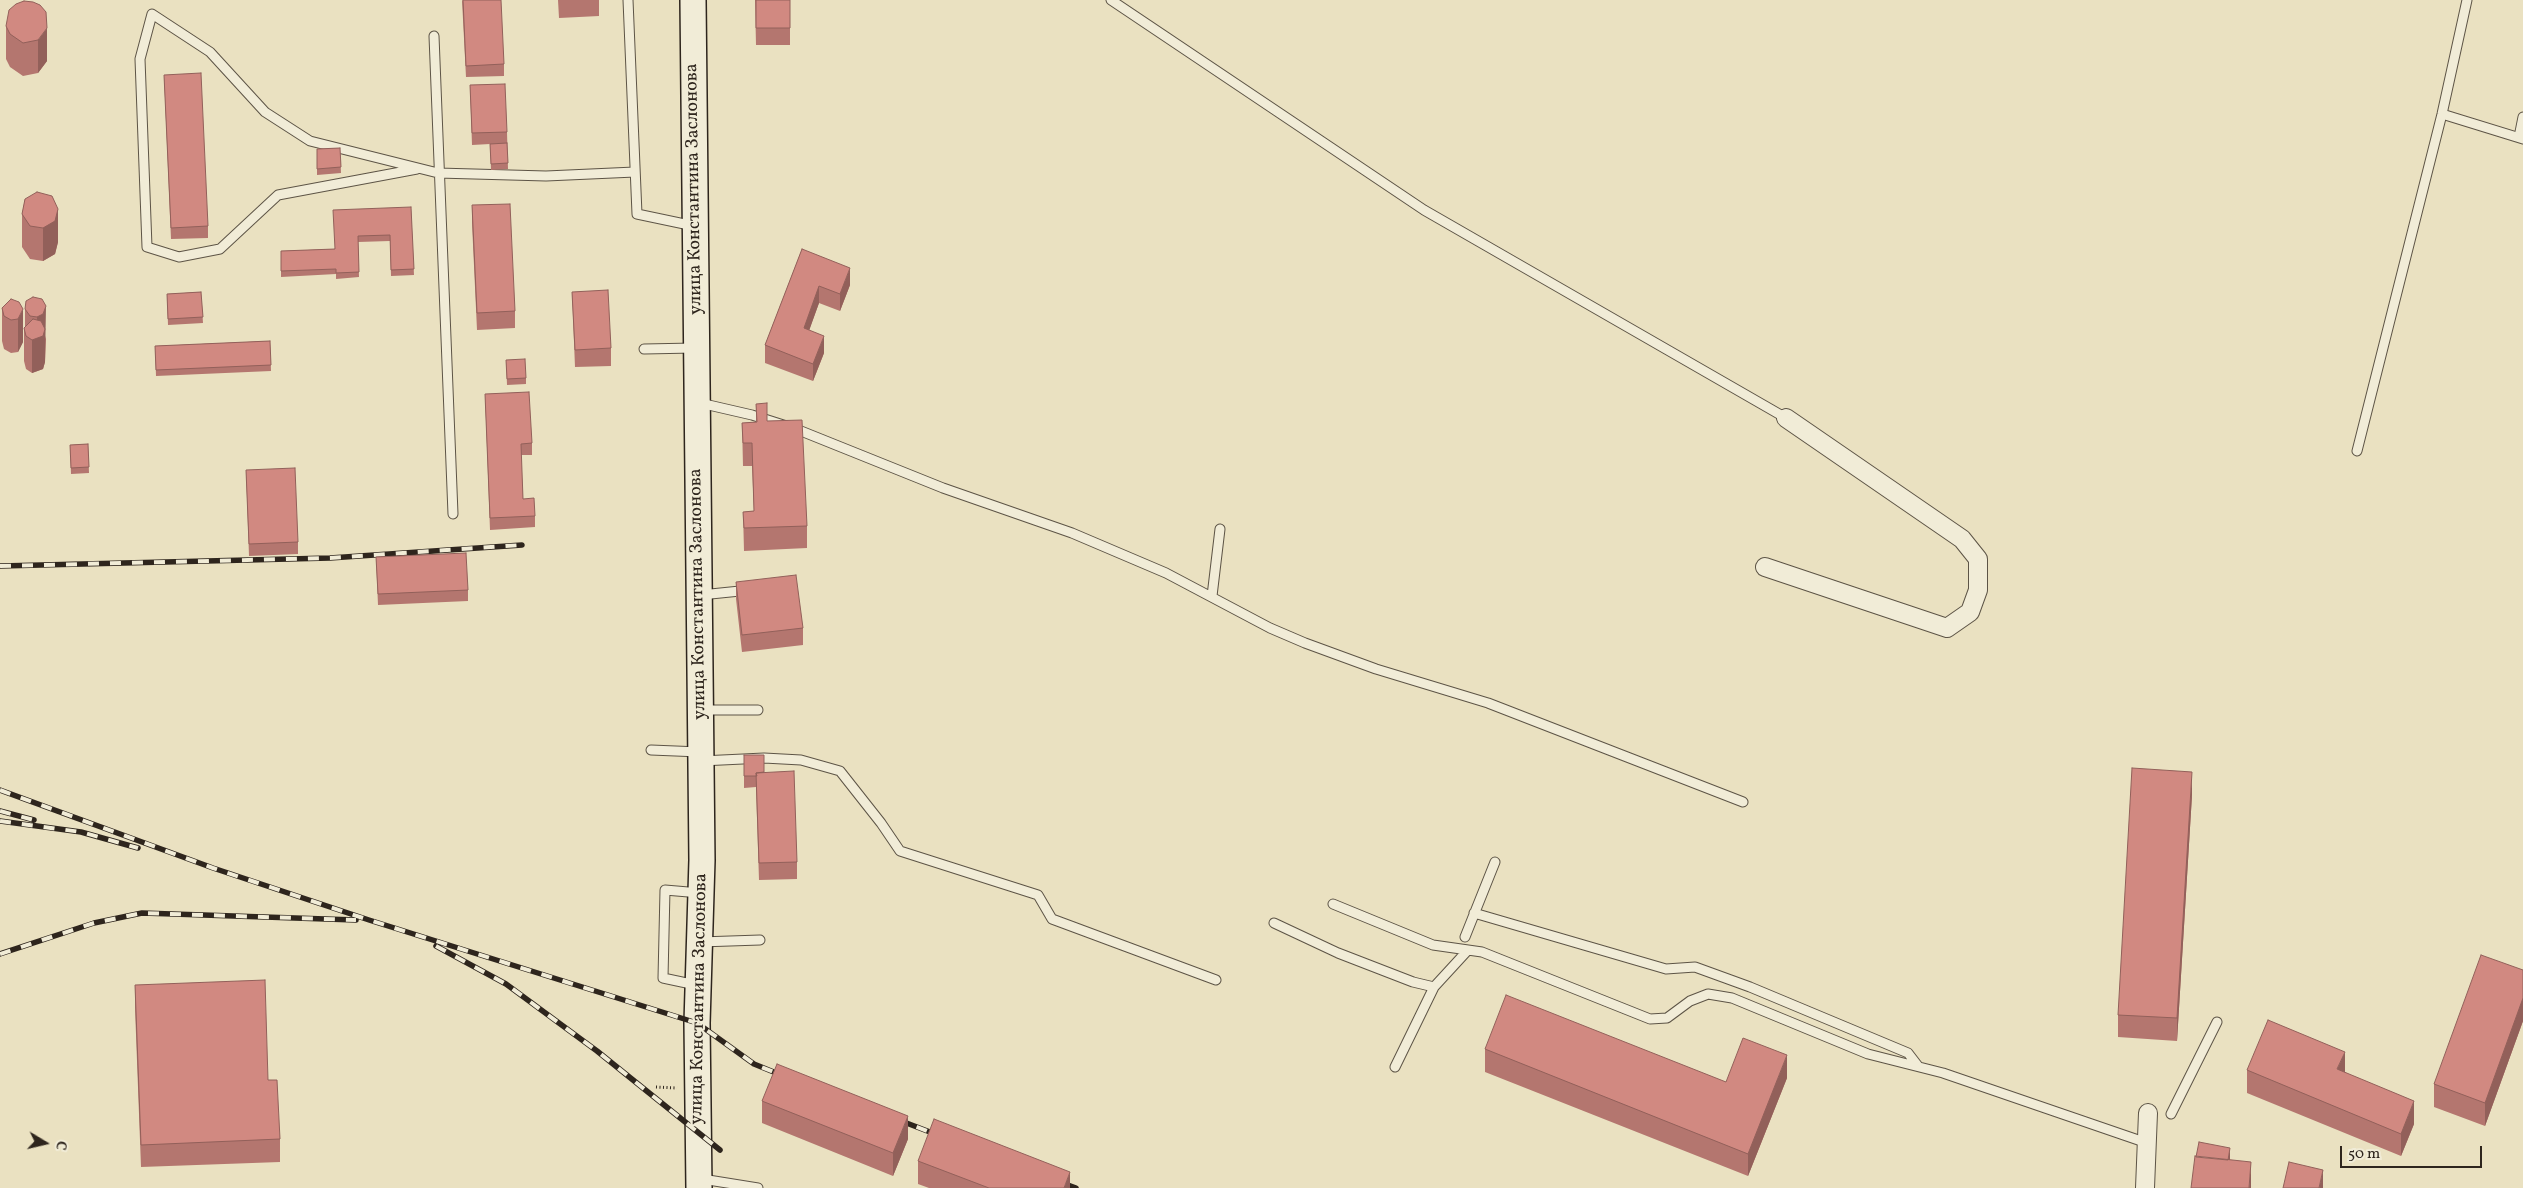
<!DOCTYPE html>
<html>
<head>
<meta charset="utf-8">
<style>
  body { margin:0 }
  #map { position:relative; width:2523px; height:1188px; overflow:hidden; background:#eae1c1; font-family:Vollkorn,serif }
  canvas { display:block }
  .north { position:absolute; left:20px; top:1118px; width:50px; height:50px; -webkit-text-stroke:4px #f1ecd7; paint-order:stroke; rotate:99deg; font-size:14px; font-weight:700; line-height:20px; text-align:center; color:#2e251d }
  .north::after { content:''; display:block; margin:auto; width:18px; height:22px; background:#2e251d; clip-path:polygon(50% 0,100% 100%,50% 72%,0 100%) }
  .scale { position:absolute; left:2340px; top:1146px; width:142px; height:22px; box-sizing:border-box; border:2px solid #2e251d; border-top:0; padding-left:6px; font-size:15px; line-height:18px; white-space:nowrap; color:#2e251d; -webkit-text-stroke:4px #f1ecd7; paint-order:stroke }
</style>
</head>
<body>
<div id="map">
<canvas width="2523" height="1188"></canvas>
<div class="north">С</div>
<div class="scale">50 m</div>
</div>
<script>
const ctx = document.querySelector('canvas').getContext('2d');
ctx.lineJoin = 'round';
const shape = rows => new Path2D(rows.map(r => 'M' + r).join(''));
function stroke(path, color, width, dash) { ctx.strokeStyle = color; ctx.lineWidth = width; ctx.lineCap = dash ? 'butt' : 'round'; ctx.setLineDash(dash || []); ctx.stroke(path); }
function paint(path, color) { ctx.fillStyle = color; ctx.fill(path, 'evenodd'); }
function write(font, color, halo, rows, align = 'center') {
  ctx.font = font + ' Vollkorn,serif'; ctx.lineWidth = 4.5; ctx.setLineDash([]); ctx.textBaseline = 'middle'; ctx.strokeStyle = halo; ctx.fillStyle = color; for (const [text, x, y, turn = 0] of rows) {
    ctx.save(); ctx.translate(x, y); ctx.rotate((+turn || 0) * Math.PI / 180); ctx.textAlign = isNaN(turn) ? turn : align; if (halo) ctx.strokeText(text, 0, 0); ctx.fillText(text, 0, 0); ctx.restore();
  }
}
const lane = shape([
  [628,0,637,214,694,226],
  [1111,0,1424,210,1786,418],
  [434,36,453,514],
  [2442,114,2523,139],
  [2519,137,2523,117],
  [417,169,278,195,220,249,179,257,147,247,140,59,152,14,210,52,265,112,310,141,438,173,546,176,635,172],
  [644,349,694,348],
  [700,403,752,415,796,429,943,488,1072,533,1166,573,1270,628,1305,643,1376,669,1488,703,1743,802],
  [2357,451,2442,114,2467,0],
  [701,595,740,591],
  [1212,596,1220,529],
  [703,710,758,710],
  [651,750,700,752],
  [701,761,764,758,801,760,840,771,881,823,900,851,1038,895,1052,919,1216,980],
  [1333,904,1433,945,1482,952,1650,1019,1667,1018,1690,1001,1708,994,1732,998,1868,1054,1943,1073,2147,1143],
  [1474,913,1666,969,1695,967,1750,987,1908,1053,1918,1066],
  [1274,923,1338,953,1413,982,1434,987,1468,950],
  [1465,937,1495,862],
  [700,942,760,940],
  [696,985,663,978,665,890,700,893],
  [1395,1067,1434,987],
  [2171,1114,2217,1022],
  [702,1179,758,1188]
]);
const street = shape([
  [1765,567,1947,628,1970,612,1978,590,1978,559,1962,539,1786,418],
  [2145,1188,2148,1113]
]);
const secondary = shape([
  [693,0,702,860,697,1023,699,1188]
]);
stroke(lane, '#5d5446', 11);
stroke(street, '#5d5446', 20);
stroke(secondary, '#2e251d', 28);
stroke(shape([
  [656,1087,677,1088]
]), '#2e251d', 3, [1, 2.5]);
stroke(lane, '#f1ecd7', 9);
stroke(street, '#f1ecd7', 18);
stroke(secondary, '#f1ecd7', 25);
const rail = shape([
  [0,566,330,558,522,545],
  [0,790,213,868,369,920,697,1023,754,1064,786,1077],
  [0,811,34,820],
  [0,821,81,832,138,848],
  [436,946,506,984,597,1051,720,1150],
  [0,954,94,923,142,913,356,920],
  [896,1119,943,1137],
  [1057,1181,1076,1188]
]);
stroke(rail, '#2e251d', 5.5);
stroke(rail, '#f1ecd7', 4, [11]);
paint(shape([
  [462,0,504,64,504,76,466,77],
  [558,0,599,0,599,16,559,18],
  [755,0,790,0,790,45,756,45],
  [24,1,47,61,38,73,23,76,10,67,6,59,6,26],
  [164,75,208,226,208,238,171,239],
  [470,85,507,132,508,169,491,170,490,144,472,145],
  [340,148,341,173,317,175,317,149],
  [25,199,58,242,55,254,43,261,30,259,22,247,22,214],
  [472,205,515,311,515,328,477,330,472,223],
  [411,207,414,275,391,276,390,241,358,242,359,277,336,279,336,274,281,277,281,251,334,249],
  [802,249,850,285,840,311,819,303,809,330,824,353,813,381,765,363,765,345],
  [201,292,203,323,168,325,167,294],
  [572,292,611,348,611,366,575,367],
  [33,297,46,339,45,362,43,369,32,373,26,369,24,361,24,328,25,327,25,309],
  [19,302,23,342,18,352,11,353,4,349,2,341,2,308],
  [270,341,271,371,156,376,155,346],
  [506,360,526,378,526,384,507,385],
  [485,394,532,443,532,455,521,455,523,499,535,516,535,527,490,530],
  [756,404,767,421,807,526,807,548,744,551,743,512,754,511,752,466,743,466,742,423,756,422],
  [88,444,89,473,71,474,70,445],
  [246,470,298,542,298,554,249,556],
  [376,557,468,590,468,601,378,605],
  [736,582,803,628,803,645,742,652,736,599],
  [744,755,764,772,797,862,797,879,759,880,756,787,744,788],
  [2192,795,2177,1041,2118,1037,2118,1015],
  [2523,970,2523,1021,2485,1126,2434,1107,2434,1084],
  [135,985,268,1080,280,1139,280,1162,141,1167,135,1008],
  [1485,1049,1726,1082,1787,1078,1748,1176,1485,1072],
  [2247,1070,2345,1072,2414,1124,2401,1156,2247,1093],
  [762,1101,908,1139,893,1176,762,1123],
  [918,1161,1070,1188,929,1188,918,1184]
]), '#b4766f');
paint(shape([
  [47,28,47,61,38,73,38,40],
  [58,209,58,242,55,254,43,261,43,228],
  [850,268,850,285,840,311,840,294],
  [819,286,819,303,804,345,804,328],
  [46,306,45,362,43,369,32,373,32,340,37,338,37,317],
  [23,309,23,342,18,352,18,319],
  [824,336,824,353,813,381,813,364],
  [2192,772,2192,795,2177,1041,2177,1018],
  [2523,998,2523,1021,2485,1126,2485,1103],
  [2345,1052,2345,1075,2337,1069],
  [1787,1055,1787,1078,1748,1176,1748,1154],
  [2414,1101,2414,1124,2401,1156,2401,1134],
  [908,1116,908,1139,893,1176,893,1153],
  [2230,1148,2230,1160,2227,1164],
  [2251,1162,2251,1188,2249,1188],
  [2323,1170,2323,1188,2319,1188],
  [1070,1172,1070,1188,1064,1188]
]), '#92605a');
const building = shape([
  [463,0,501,0,504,64,466,66,463,0],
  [756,0,790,0,790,28,756,28,756,0],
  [24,1,33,2,40,5,46,12,47,28,38,40,23,43,10,34,6,26,9,10,16,4,24,1],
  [201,73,208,226,171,228,164,75,201,73],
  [505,84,507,132,472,133,470,85,505,84],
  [507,143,508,163,491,164,490,144,507,143],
  [340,148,341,167,317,169,317,149,340,148],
  [37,192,52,196,58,209,55,221,43,228,30,226,22,214,25,199,37,192],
  [510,204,515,311,477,313,472,205,510,204],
  [411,207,414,269,391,270,390,235,358,236,359,272,336,273,336,269,281,271,281,251,335,249,333,210,411,207],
  [802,249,850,268,840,294,819,286,804,328,824,336,813,364,765,345,802,249],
  [608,290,611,348,575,350,572,292,608,290],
  [201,292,203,317,168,319,167,294,201,292],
  [33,297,42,299,46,306,43,314,37,317,30,316,25,309,26,301,33,297],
  [11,299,19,302,23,309,18,319,11,320,4,316,2,308,11,299],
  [33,319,41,321,45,329,43,336,32,340,26,336,24,328,33,319],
  [270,341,271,365,156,370,155,346,270,341],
  [525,359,526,378,507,379,506,360,525,359],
  [529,392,532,443,521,444,523,499,534,498,535,516,490,518,485,394,529,392],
  [767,403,767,421,802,420,807,526,744,528,743,512,754,511,752,443,743,443,742,423,757,422,756,404,767,403],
  [88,444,89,467,71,468,70,445,88,444],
  [295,468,298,542,249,544,246,470,295,468],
  [466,553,468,590,378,594,376,557,466,553],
  [796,575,803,628,742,635,736,582,796,575],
  [744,755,764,755,764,772,756,773,757,776,744,776,744,755],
  [2132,768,2192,772,2177,1018,2118,1015,2132,768],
  [794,771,797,862,759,863,756,773,794,771],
  [2481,955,2523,970,2523,998,2485,1103,2434,1084,2481,955],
  [265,980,268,1080,277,1080,280,1139,141,1145,135,985,265,980],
  [1506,995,1726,1082,1743,1038,1787,1055,1748,1154,1485,1049,1506,995],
  [2268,1020,2345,1052,2337,1069,2414,1101,2401,1134,2247,1070,2268,1020],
  [777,1064,908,1116,893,1153,762,1101,777,1064],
  [934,1119,1070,1172,1064,1188,989,1188,918,1161,934,1119],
  [2199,1142,2230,1148,2228,1160,2196,1157,2199,1142],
  [2195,1156,2251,1162,2249,1188,2191,1188,2195,1156],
  [2289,1162,2323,1170,2319,1188,2283,1188,2289,1162]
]);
paint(building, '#d18981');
stroke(building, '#92605a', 1);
write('18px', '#2e251d', '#f1ecd7', [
  ["улица Константина Заслонова",695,189,-91],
  ["улица Константина Заслонова",699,594,-91],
  ["улица Константина Заслонова",700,999,-89]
]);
</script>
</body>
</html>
